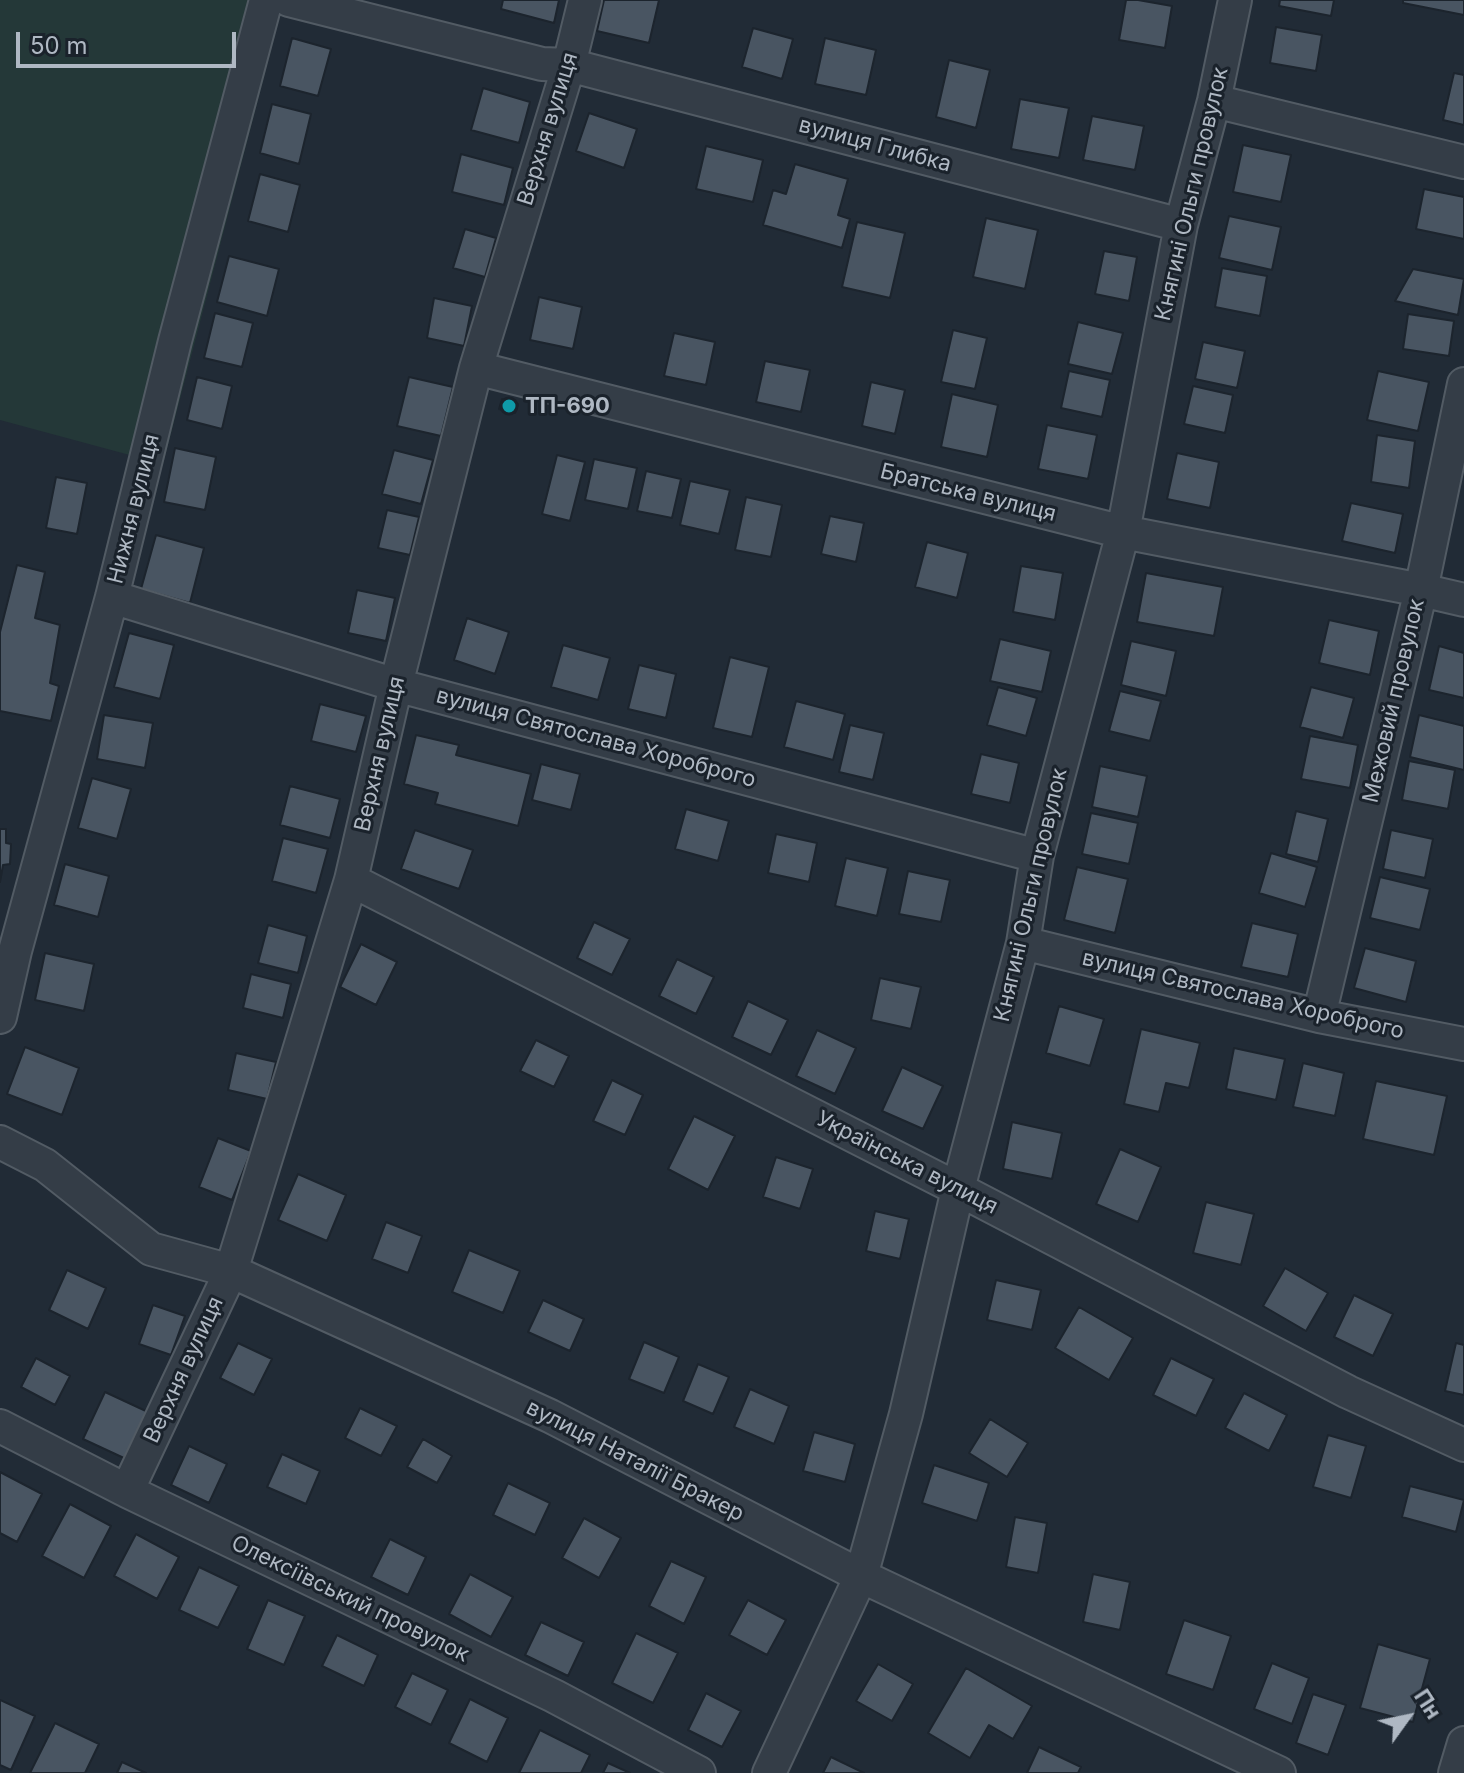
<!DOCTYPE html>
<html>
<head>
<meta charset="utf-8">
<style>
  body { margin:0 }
  #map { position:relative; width:1464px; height:1773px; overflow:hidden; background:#212b36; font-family:Inter,sans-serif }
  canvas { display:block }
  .north { position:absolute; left:1368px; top:1677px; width:80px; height:80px; -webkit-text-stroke:6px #1a222b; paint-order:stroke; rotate:57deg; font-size:22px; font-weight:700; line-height:32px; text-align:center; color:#afb8c3 }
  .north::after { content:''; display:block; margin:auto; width:28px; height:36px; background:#afb8c3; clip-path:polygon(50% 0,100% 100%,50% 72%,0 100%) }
  .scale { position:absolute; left:16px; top:32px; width:220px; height:36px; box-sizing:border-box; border:4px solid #afb8c3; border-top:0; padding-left:10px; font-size:24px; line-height:28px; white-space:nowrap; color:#afb8c3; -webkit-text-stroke:6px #1a222b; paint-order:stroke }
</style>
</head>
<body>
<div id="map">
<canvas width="1464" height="1773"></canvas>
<div class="north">Пн</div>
<div class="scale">50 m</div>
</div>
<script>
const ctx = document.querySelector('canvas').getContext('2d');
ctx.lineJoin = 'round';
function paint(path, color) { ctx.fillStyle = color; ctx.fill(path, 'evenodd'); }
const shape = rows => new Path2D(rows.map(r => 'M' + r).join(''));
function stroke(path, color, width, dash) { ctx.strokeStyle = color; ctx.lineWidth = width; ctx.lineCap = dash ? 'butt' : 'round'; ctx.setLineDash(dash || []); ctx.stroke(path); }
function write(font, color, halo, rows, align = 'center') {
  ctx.font = font + ' Inter,sans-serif'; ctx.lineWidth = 6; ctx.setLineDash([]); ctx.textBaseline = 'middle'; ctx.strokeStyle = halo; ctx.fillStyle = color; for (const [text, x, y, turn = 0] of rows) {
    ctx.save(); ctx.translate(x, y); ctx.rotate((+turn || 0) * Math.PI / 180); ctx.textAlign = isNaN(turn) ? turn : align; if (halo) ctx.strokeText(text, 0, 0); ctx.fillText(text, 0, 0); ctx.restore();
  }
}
paint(shape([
  [0,0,284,0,163,464,0,420]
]), '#243838');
const building = shape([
  [503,0,559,0,554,23,501,9,503,0],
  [604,0,659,0,649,43,597,31,604,0],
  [1126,0,1138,0,1172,6,1165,48,1119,40,1126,0],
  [1280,0,1334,0,1331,16,1279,6,1280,0],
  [1403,0,1464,0,1464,15,1403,3,1403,0],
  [1276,27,1322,35,1316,71,1270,63,1276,27],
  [753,28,793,39,782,79,742,67,753,28],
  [292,38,331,49,318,96,280,86,292,38],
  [825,38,876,50,866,95,815,84,825,38],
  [949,60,990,70,976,128,936,117,949,60],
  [1454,73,1464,75,1464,125,1443,120,1454,73],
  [483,88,530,102,519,143,471,130,483,88],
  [1020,99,1069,108,1059,158,1011,149,1020,99],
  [272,104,311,114,299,164,260,153,272,104],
  [589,113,637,129,624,168,576,151,589,113],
  [1092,116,1144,126,1135,170,1083,160,1092,116],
  [1243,145,1291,155,1281,202,1233,192,1243,145],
  [706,146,763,160,753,202,696,189,706,146],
  [461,154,513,168,504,205,452,192,461,154],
  [795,164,848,179,838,215,850,219,842,248,763,225,773,190,786,194,795,164],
  [260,174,300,185,288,232,248,221,260,174],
  [1424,189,1464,197,1464,239,1416,229,1424,189],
  [1229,216,1281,227,1272,270,1219,258,1229,216],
  [986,218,1038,230,1025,289,973,277,986,218],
  [857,222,905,233,890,298,842,287,857,222],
  [465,229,496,238,485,277,453,268,465,229],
  [1104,251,1137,257,1129,301,1095,294,1104,251],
  [229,256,279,269,267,316,217,302,229,256],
  [1222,268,1267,276,1260,316,1215,307,1222,268],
  [1413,269,1464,279,1458,315,1395,301,1413,269],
  [539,297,582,307,573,349,530,340,539,297],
  [434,298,472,306,464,346,427,338,434,298],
  [215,313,253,323,242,367,204,358,215,313],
  [1408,314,1454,321,1449,356,1403,349,1408,314],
  [1078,322,1123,333,1112,374,1068,364,1078,322],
  [953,330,987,338,975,389,941,382,953,330],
  [674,333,715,342,706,385,664,376,674,333],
  [1203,342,1245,351,1237,388,1195,379,1203,342],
  [765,361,810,370,801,412,756,402,765,361],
  [1069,371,1110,380,1102,417,1061,408,1069,371],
  [1378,371,1429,382,1418,431,1367,420,1378,371],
  [197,377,232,386,222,429,187,420,197,377],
  [409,377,453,387,441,436,397,426,409,377],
  [871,382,905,390,895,434,862,426,871,382],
  [1193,386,1233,395,1225,433,1184,424,1193,386],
  [952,394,998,405,987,457,941,447,952,394],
  [502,399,518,404,515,413,499,409,502,399],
  [1047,425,1097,435,1088,479,1038,469,1047,425],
  [1377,435,1415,441,1409,488,1371,482,1377,435],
  [175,448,216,457,205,510,164,502,175,448],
  [394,450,433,460,421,504,382,494,394,450],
  [1177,453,1219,462,1210,508,1167,499,1177,453],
  [557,455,585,462,570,521,542,514,557,455],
  [594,459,637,468,628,509,585,500,594,459],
  [646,471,681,479,672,518,637,511,646,471],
  [56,477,87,483,77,534,46,528,56,477],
  [690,481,730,490,719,534,680,525,690,481],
  [746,497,782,505,771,557,735,550,746,497],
  [1351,503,1403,514,1395,553,1342,541,1351,503],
  [387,510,419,517,410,555,378,548,387,510],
  [830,516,864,523,856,562,821,554,830,516],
  [156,535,204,548,190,603,141,589,156,535],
  [927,542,968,553,957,598,915,587,927,542],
  [17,565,45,572,35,618,60,625,50,683,59,686,51,721,0,711,0,632,17,565],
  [1021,566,1063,573,1055,620,1013,612,1021,566],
  [1146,573,1223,587,1214,636,1137,622,1146,573],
  [357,590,395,598,386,641,348,633,357,590],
  [467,618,509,632,495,674,454,660,467,618],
  [1329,620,1379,631,1370,675,1319,663,1329,620],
  [129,633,174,645,160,699,114,687,129,633],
  [1000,639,1051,651,1042,692,990,681,1000,639],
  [1131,641,1176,651,1166,696,1121,685,1131,641],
  [563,645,610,658,598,700,551,687,563,645],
  [1439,646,1464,653,1464,698,1429,690,1439,646],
  [730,657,769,667,752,737,713,728,730,657],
  [639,665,676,674,666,718,628,709,639,665],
  [998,687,1037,698,1026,736,987,725,998,687],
  [1311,687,1354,698,1343,738,1300,727,1311,687],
  [1120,691,1161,701,1150,741,1109,731,1120,691],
  [796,701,845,714,833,760,784,747,796,701],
  [320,704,366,716,356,752,311,741,320,704],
  [104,715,153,723,145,768,97,759,104,715],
  [1419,715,1464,726,1464,770,1410,757,1419,715],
  [850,725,884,733,873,780,839,772,850,725],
  [416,735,459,745,456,755,531,774,518,826,435,804,438,793,404,784,416,735],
  [1310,736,1358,745,1350,788,1301,779,1310,736],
  [981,754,1019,763,1010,803,971,794,981,754],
  [1409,761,1455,770,1448,809,1402,800,1409,761],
  [541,764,580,774,571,810,532,800,541,764],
  [1100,766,1147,776,1138,817,1092,807,1100,766],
  [92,778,131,789,117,839,78,828,92,778],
  [290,786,340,799,330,838,280,825,290,786],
  [686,809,729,821,718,861,675,849,686,809],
  [1296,811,1328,819,1318,862,1286,854,1296,811],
  [1091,813,1138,823,1129,864,1082,854,1091,813],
  [0,829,6,829,6,843,11,844,10,864,3,865,0,882,0,829],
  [415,830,473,850,459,889,401,869,415,830],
  [1391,830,1433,839,1425,878,1383,869,1391,830],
  [776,834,817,843,809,882,768,873,776,834],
  [283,838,328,849,316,893,272,881,283,838],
  [1271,853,1317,867,1305,907,1259,893,1271,853],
  [846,858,888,868,877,916,835,906,846,858],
  [65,864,109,876,98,917,54,905,65,864],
  [1077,867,1128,879,1115,933,1064,920,1077,867],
  [908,871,950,880,941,922,899,914,908,871],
  [1380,877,1430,889,1420,930,1370,918,1380,877],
  [594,922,630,939,612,975,577,958,594,922],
  [1252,923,1298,934,1288,977,1241,967,1252,923],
  [268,925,307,936,298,973,258,963,268,925],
  [361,944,397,962,376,1005,340,987,361,944],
  [1365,948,1416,961,1406,1002,1354,988,1365,948],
  [45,953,94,964,84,1011,35,1000,45,953],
  [677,959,714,977,696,1014,659,996,677,959],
  [251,974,291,984,283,1018,243,1008,251,974],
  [880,978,921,987,911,1029,871,1020,880,978],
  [748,1001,788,1020,771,1055,732,1037,748,1001],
  [1059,1006,1104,1019,1090,1066,1046,1053,1059,1006],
  [1141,1029,1200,1043,1189,1088,1166,1083,1159,1112,1124,1104,1141,1029],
  [817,1030,856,1048,835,1094,796,1076,817,1030],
  [536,1040,569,1056,554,1087,520,1071,536,1040],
  [25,1047,79,1068,62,1115,7,1094,25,1047],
  [1234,1048,1285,1059,1276,1100,1226,1089,1234,1048],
  [236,1053,276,1062,267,1099,228,1090,236,1053],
  [1303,1063,1344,1073,1335,1116,1293,1107,1303,1063],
  [902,1067,943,1086,923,1129,882,1111,902,1067],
  [612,1080,643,1095,625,1135,593,1121,612,1080],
  [1376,1081,1447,1096,1434,1155,1363,1139,1376,1081],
  [694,1116,735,1136,708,1190,668,1169,694,1116],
  [1012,1122,1062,1133,1052,1179,1003,1169,1012,1122],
  [218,1138,251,1151,232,1200,199,1187,218,1138],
  [1120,1149,1161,1167,1138,1222,1096,1204,1120,1149],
  [776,1157,813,1169,800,1209,763,1197,776,1157],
  [298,1174,346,1195,327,1241,278,1220,298,1174],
  [1206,1202,1254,1214,1241,1265,1193,1253,1206,1202],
  [875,1211,909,1219,900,1259,866,1251,875,1211],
  [386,1222,422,1236,408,1273,372,1259,386,1222],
  [469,1250,520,1271,503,1313,452,1292,469,1250],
  [1285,1268,1328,1293,1306,1331,1263,1306,1285,1268],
  [67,1270,106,1288,88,1329,49,1310,67,1270],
  [996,1280,1041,1290,1032,1330,987,1320,996,1280],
  [1354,1295,1393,1314,1373,1356,1334,1337,1354,1295],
  [543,1300,584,1319,570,1351,528,1332,543,1300],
  [153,1305,185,1316,171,1355,139,1344,153,1305],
  [1079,1307,1133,1338,1109,1380,1055,1348,1079,1307],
  [644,1342,679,1357,664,1393,629,1379,644,1342],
  [238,1343,272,1359,254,1395,220,1378,238,1343],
  [1456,1343,1464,1345,1464,1395,1445,1391,1456,1343],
  [36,1358,70,1376,55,1405,21,1387,36,1358],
  [1171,1358,1214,1379,1196,1416,1153,1395,1171,1358],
  [698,1364,729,1377,713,1414,683,1401,698,1364],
  [750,1389,789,1406,774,1444,734,1427,750,1389],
  [105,1392,148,1412,126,1459,83,1439,105,1392],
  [1244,1393,1287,1415,1269,1451,1225,1428,1244,1393],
  [360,1408,397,1426,381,1456,345,1438,360,1408],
  [990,1419,1028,1443,1007,1477,969,1453,990,1419],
  [814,1432,855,1444,845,1482,803,1471,814,1432],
  [1328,1435,1366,1446,1351,1498,1313,1487,1328,1435],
  [423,1439,452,1456,437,1483,407,1467,423,1439],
  [189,1446,227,1464,209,1503,171,1485,189,1446],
  [282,1454,320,1471,306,1504,267,1487,282,1454],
  [934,1465,989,1483,977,1521,922,1503,934,1465],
  [0,1472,42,1494,17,1542,0,1533,0,1472],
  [508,1483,550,1503,535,1535,493,1515,508,1483],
  [1410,1486,1464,1500,1456,1532,1402,1517,1410,1486],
  [70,1504,111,1526,84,1578,42,1556,70,1504],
  [1015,1517,1047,1523,1038,1573,1006,1567,1015,1517],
  [584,1518,621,1538,599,1578,562,1558,584,1518],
  [136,1534,179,1557,157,1599,114,1576,136,1534],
  [390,1539,426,1557,408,1595,371,1577,390,1539],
  [671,1561,706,1577,684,1624,649,1606,671,1561],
  [199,1567,239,1586,218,1628,179,1610,199,1567],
  [470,1574,513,1597,491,1637,449,1614,470,1574],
  [1093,1574,1130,1582,1120,1630,1083,1622,1093,1574],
  [268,1600,305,1616,284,1665,247,1649,268,1600],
  [748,1600,786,1620,767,1655,729,1635,748,1600],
  [1184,1620,1231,1636,1213,1690,1166,1674,1184,1620],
  [541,1622,584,1642,568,1676,525,1655,541,1622],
  [636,1633,678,1653,653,1703,612,1683,636,1633],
  [337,1635,378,1655,364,1686,322,1666,337,1635],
  [1378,1644,1430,1659,1413,1722,1360,1708,1378,1644],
  [1272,1663,1309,1678,1292,1724,1254,1709,1272,1663],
  [878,1664,913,1684,892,1721,856,1701,878,1664],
  [966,1668,1032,1706,1013,1739,989,1725,970,1758,928,1733,966,1668],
  [412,1673,448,1690,431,1725,395,1707,412,1673],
  [706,1693,741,1711,722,1747,688,1730,706,1693],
  [1313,1694,1346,1705,1328,1755,1296,1743,1313,1694],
  [470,1699,508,1718,487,1762,449,1743,470,1699],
  [0,1700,35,1716,11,1770,0,1765,0,1700],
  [55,1723,99,1744,85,1773,30,1773,55,1723],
  [540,1730,590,1755,581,1773,519,1773,540,1730],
  [1039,1747,1081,1767,1078,1773,1027,1773,1039,1747],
  [831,1757,864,1773,823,1773,831,1757],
  [122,1762,146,1773,117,1773,122,1762],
  [608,1763,630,1773,603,1773,608,1763]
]);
paint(building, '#495562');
stroke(building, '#1c242d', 2);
const minor = shape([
  [289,0,542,64,569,65,1181,225],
  [1214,101,1464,162],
  [476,368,1123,532,1421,590,1464,600],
  [112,597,396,685,1037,856],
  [351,880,958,1189,1348,1392,1464,1445],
  [1023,943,1319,1016,1464,1044],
  [1319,1016,1421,590,1464,384],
  [0,1017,15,951,112,597,175,341,266,0],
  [0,1142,45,1165,151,1249,231,1271,550,1416,861,1576,1279,1773],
  [0,1426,127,1491,554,1696,699,1773],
  [127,1491,231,1271,292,1074,351,880,396,685,476,368,569,65,585,0],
  [769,1773,861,1576,906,1414,958,1189,1023,943,1037,856,1123,532,1181,225,1214,101,1235,0],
  [1455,1773,1464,1743]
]);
stroke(minor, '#525b64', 36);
stroke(minor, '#343d47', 32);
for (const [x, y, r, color] of [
  [509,406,8,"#0f9aa8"]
]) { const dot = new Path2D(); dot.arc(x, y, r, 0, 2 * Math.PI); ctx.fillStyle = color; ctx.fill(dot); stroke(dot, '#1a222b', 3); }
write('22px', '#afb8c3', '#1a222b', [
  ["Верхня вулиця",548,129,-73],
  ["вулиця Глибка",875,145,15],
  ["Княгині Ольги провулок",1192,194,-77],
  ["Братська вулиця",968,493,14],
  ["Нижня вулиця",134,509,-76],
  ["Межовий провулок",1394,701,-77],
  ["вулиця Святослава Хороброго",596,738,15],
  ["Верхня вулиця",380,754,-77],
  ["Княгині Ольги провулок",1031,895,-77],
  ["вулиця Святослава Хороброго",1243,995,13],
  ["Українська вулиця",907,1163,27],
  ["Верхня вулиця",184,1370,-65],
  ["вулиця Наталії Бракер",635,1461,27],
  ["Олексіївський провулок",350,1599,26]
]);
write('bold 22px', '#afb8c3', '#1a222b', [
  ["ТП-690",525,406]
], 'left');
</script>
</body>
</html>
